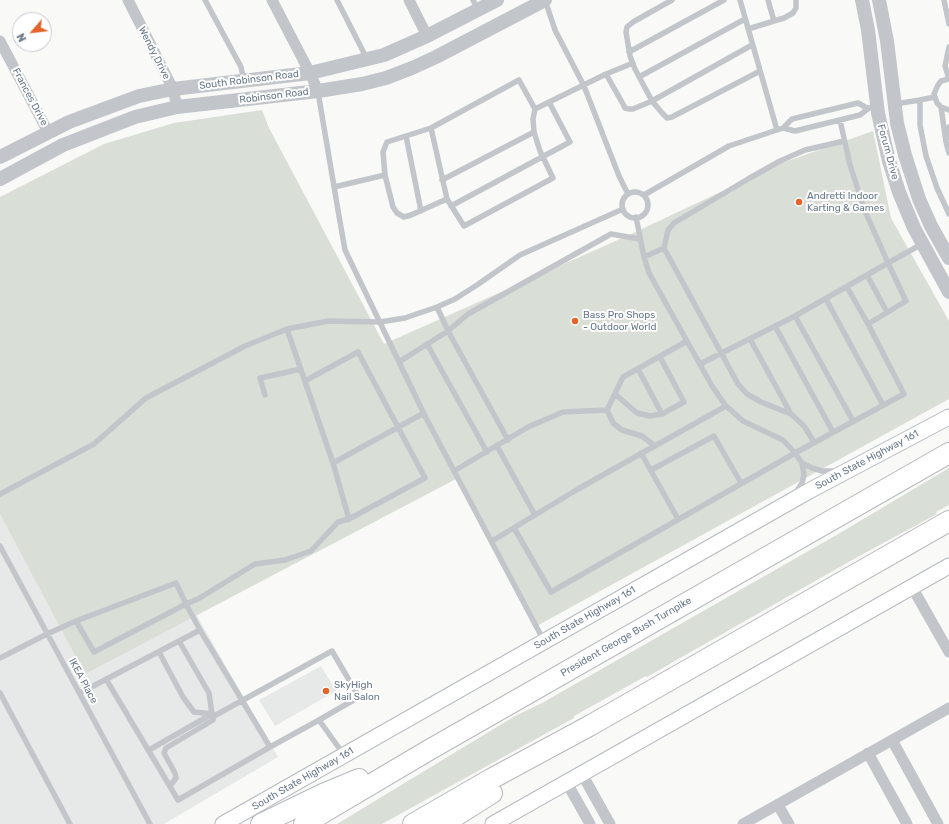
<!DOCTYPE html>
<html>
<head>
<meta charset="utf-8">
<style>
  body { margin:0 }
  #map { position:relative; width:949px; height:824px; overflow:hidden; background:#f9f9f7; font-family:Rubik,sans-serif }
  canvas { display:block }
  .north { position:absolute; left:12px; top:12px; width:40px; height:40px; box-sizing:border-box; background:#fff; border:1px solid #c3c9cf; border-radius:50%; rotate:242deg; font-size:11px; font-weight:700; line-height:16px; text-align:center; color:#687888 }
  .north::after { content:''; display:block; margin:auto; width:14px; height:18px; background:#e4642c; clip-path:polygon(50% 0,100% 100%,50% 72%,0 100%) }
</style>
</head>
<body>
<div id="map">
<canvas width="949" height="824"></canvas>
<div class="north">N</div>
</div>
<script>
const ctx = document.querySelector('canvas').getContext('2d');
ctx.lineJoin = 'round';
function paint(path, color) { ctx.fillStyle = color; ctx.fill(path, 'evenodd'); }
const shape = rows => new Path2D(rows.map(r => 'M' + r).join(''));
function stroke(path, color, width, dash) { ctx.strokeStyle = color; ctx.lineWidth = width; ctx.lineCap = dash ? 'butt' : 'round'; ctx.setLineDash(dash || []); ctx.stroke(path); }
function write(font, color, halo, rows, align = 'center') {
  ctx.font = font + ' Rubik,sans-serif'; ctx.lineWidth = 4; ctx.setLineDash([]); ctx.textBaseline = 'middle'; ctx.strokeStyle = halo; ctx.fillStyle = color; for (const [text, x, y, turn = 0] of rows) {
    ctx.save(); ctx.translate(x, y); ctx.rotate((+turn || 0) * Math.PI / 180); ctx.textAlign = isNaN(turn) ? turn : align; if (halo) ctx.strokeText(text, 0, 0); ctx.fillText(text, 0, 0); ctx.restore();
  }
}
paint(shape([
  [0,514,86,673,196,614,278,757,164,824,0,824],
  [321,666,336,691,275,726,259,700]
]), '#e7e8e8');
paint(shape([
  [262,110,269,128,384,344,629,235,782,163,873,131,891,218,949,321,949,399,535,627,456,479,85,674,0,514,0,197,104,144,174,123],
  [949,468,949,505,936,512,937,514,852,560,647,677,646,676,574,716,574,718,382,824,337,824,515,716,542,703,840,533]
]), '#d9ded6');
const secondary = shape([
  [223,824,809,491,949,417],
  [493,824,949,566]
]);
const motorway = shape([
  [261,824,323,794,359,779],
  [304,824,429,750,949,453],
  [413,824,491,779,591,725,949,521],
  [443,824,492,793]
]);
stroke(secondary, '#b5babf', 17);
stroke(motorway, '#b6b9bd', 22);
stroke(shape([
  [205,0,241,67,244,80],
  [337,0,367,59],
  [473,0,478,10],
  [545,0,555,30,584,86,619,176,628,194],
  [672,0,633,22,627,27,626,32,630,56,635,69,652,101,663,114,667,118,672,117,760,71],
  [740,0,777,130],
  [944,0,949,24],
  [774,21,784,18,793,13,796,8,796,0],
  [748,29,774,21,768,0],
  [949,47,945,66,949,79,941,81,938,85,934,94,937,103,941,107,949,110],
  [629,52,724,0],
  [633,63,606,74,623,104,625,108,629,109,633,109,652,101,752,45],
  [639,77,745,19],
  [318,92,339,216,345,250,426,418,544,641],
  [920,100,935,97],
  [895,104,920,100,920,125,926,156,937,188,949,214],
  [941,107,946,142,949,153],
  [431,128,447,199],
  [783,128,795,131,860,115,869,108],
  [406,136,421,211],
  [947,138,949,127],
  [385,175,383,152,387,142,431,128,519,80,535,109],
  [442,180,534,132],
  [334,187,385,175,393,207,397,213,404,217,411,215,447,199,464,226,553,178,540,151,534,132,533,119,535,109,606,74],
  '622 205a13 13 0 1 1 26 0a13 13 0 1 1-26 0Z',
  [644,195,729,146,783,128,792,119,858,103,867,108],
  [451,206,570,142,549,102],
  [636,217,644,257,649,273,712,386,726,406,743,421,783,440,795,453,802,463,812,468,822,471,837,471],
  [664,248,738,384,747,394,761,402,791,414,804,426,814,442],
  [644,257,664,248,668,230,674,223,748,179,780,161,805,150,844,141],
  [867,275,887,312],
  [847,287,868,324],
  [826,299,883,405],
  [437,307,448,331,468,314,611,234,640,239],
  [795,316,853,421],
  [775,326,833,432],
  [287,329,328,321,380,322,405,318,437,307,455,299,477,285,520,255,623,209],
  [750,339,791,414],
  [427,344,487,452],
  [399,362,448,331,508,440],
  [700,364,795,316,888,263,865,211,850,165,840,120],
  [638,369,662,414],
  [305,381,358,352,425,478,349,519,333,463],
  [615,394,637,413,650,416,662,414,684,402,660,357],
  [265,395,260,378,301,369],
  [497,446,535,515],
  [655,446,642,436,622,430,613,423,607,410,623,377,687,341],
  [641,453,678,519],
  [651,470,714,436,741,483],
  [454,471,528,427,563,412,607,410],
  [0,494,94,444,146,398,245,346,287,329,333,463,424,413],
  [795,494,802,483,804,475,802,463],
  [514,528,551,592,795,453,904,394,868,324,906,301,888,263,922,244],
  [492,541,578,489,726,406],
  [0,546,150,824],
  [176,583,186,604,94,652,76,621,176,583],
  [200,630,186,604,198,599,255,564,285,560,311,551,338,522,349,519],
  [159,652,183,697,194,712,212,714,214,716,332,651,359,697,319,720],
  [0,658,47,634,76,621],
  [106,679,178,800,270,747],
  [0,693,70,824],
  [80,693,200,630,270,747,319,720,344,755],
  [149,750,212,714,209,693,179,641],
  [170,786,176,778,175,773,164,753,166,748,213,720,214,716]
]), '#c2c6cb', 5.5);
stroke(shape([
  [128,0,173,89,177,107],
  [272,0,310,73,318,91],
  [409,0,427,36],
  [0,41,48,132],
  [912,587,949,652],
  [892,740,938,824],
  [868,753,907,824],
  [582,774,610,824],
  [567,783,590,824],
  [778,805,789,824],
  [743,824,949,708]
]), '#c2c6cb', 11);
stroke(shape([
  [862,0,868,30,878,113,889,161,899,192,914,228,949,292],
  [879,0,887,41,897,123,905,155,919,199,931,226,949,258],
  [0,157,69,122,139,96,173,89,310,73,384,55,427,36,497,0],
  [0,179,63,145,135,117,177,107,318,91,362,84,386,78,412,68,436,57,545,0]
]), '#c2c6cb', 14);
stroke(secondary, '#fff', 15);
stroke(motorway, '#fff', 20);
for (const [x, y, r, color] of [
  [799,202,4,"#e4642c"],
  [575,321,4,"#e4642c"],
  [326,691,4,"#e4642c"]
]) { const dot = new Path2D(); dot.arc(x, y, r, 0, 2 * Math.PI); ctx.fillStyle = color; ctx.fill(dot); stroke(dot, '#fff', 1.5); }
write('10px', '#687888', '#fff', [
  ["Wendy Drive",154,53,63],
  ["South Robinson Road",249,80,-7],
  ["Robinson Road",274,96,-7],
  ["Frances Drive",30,97,62],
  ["Forum Drive",888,152,75],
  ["South State Highway 161",867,460,-28],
  ["South State Highway 161",585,618,-30],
  ["President George Bush Turnpike",626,637,-30],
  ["IKEA Place",83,681,62],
  ["South State Highway 161",303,779,-30]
]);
write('10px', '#687888', '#fff', [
  ["Andretti Indoor",807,196],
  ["Karting & Games",807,208],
  ["Bass Pro Shops",583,315],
  ["- Outdoor World",583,327],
  ["SkyHigh",334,685],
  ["Nail Salon",334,697]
], 'left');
</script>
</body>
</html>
